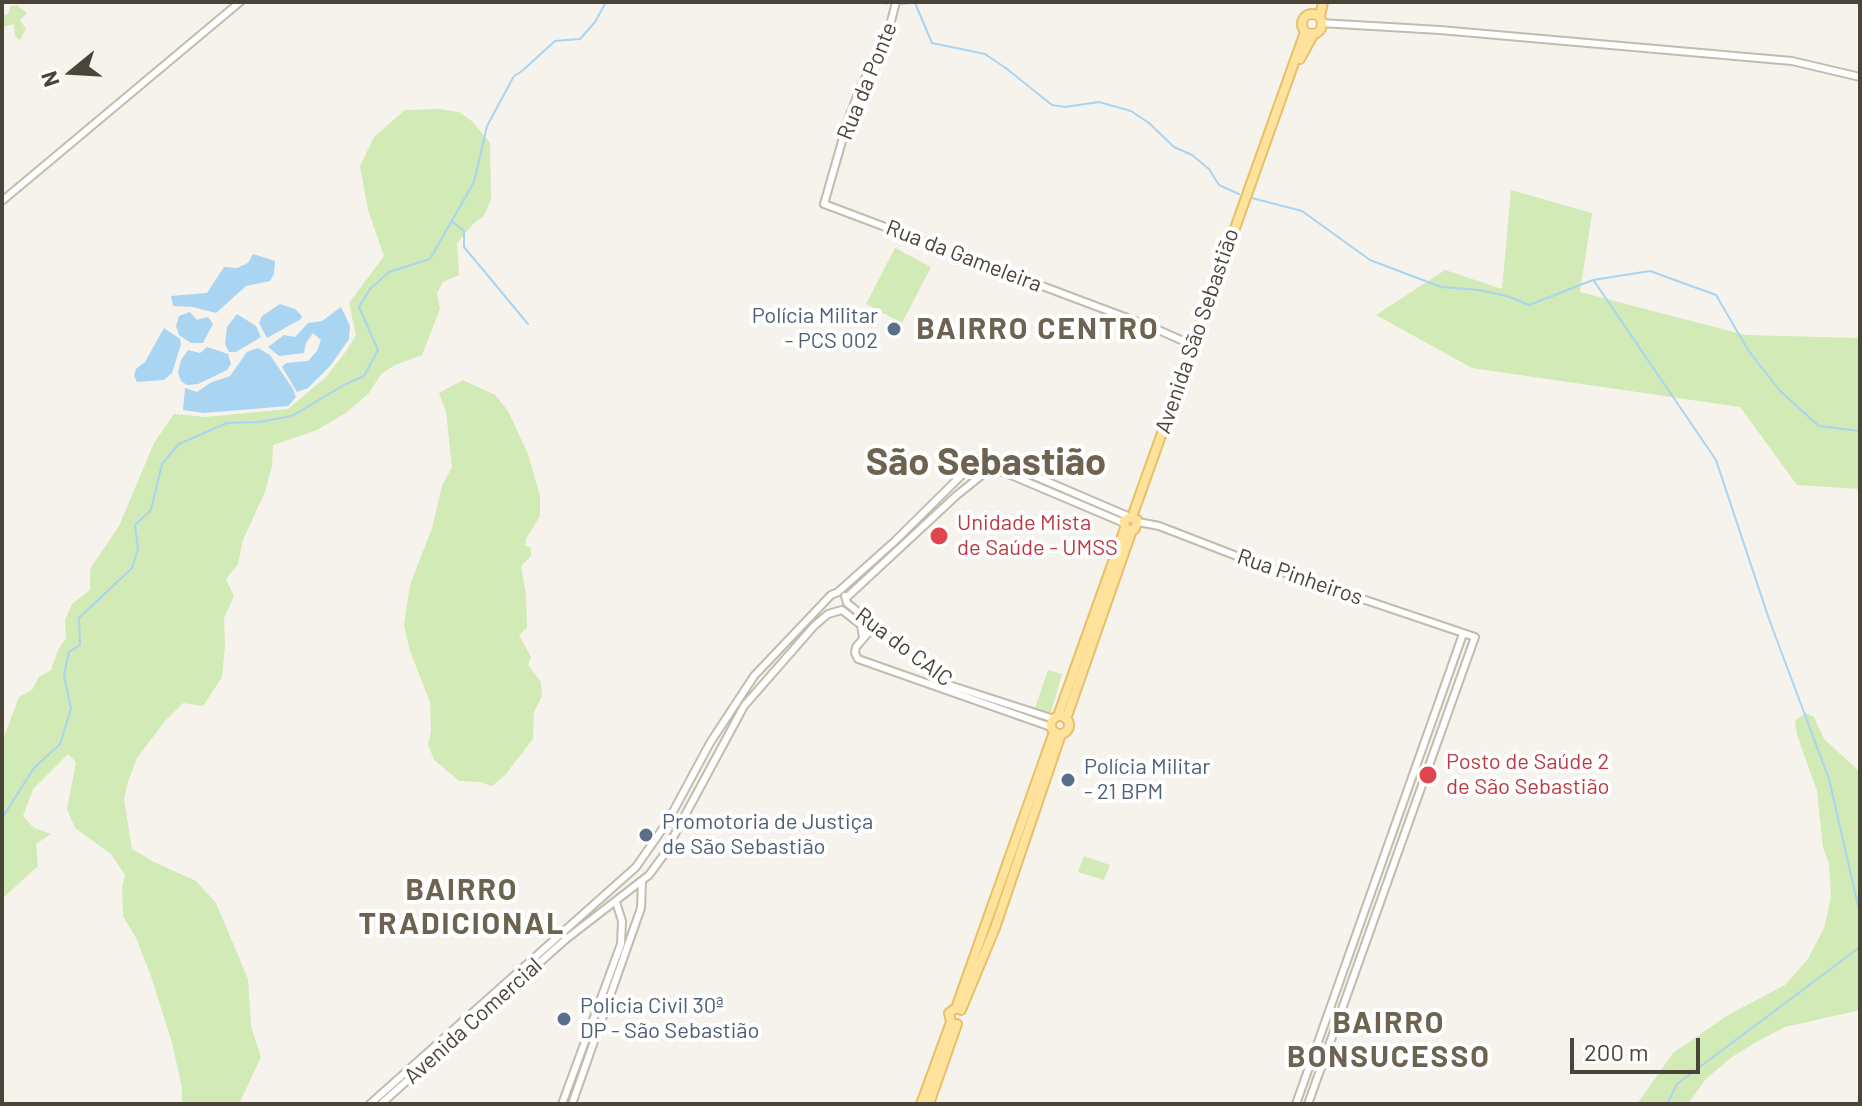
<!DOCTYPE html>
<html>
<head>
<meta charset="utf-8">
<style>
  body { margin:0 }
  #map { position:relative; width:1862px; height:1106px; overflow:hidden; background:#f6f3ec; font-family:Barlow,sans-serif }
  canvas { display:block }
  .frame { position:absolute; inset:0; border:4px solid #4b4439; pointer-events:none }
  .north { position:absolute; left:32px; top:32px; width:80px; height:80px; -webkit-text-stroke:6px #fff; paint-order:stroke; rotate:252deg; font-size:22px; font-weight:700; line-height:32px; text-align:center; color:#4b4439 }
  .north::after { content:''; display:block; margin:auto; width:28px; height:36px; background:#4b4439; clip-path:polygon(50% 0,100% 100%,50% 72%,0 100%) }
  .scale { position:absolute; left:1570px; top:1038px; width:130px; height:36px; box-sizing:border-box; border:4px solid #4b4439; border-top:0; padding-left:10px; font-size:24px; line-height:28px; white-space:nowrap; color:#4b4439; -webkit-text-stroke:6px #fff; paint-order:stroke }
</style>
</head>
<body>
<div id="map">
<canvas width="1862" height="1106"></canvas>
<div class="frame"></div>
<div class="north">N</div>
<div class="scale">200 m</div>
</div>
<script>
const ctx = document.querySelector('canvas').getContext('2d');
ctx.lineJoin = 'round';
function paint(path, color) { ctx.fillStyle = color; ctx.fill(path, 'evenodd'); }
const shape = rows => new Path2D(rows.map(r => 'M' + r).join(''));
function stroke(path, color, width, dash) { ctx.strokeStyle = color; ctx.lineWidth = width; ctx.lineCap = dash ? 'butt' : 'round'; ctx.setLineDash(dash || []); ctx.stroke(path); }
function write(font, color, halo, rows, align = 'center') {
  ctx.font = font + ' Barlow,sans-serif'; ctx.lineWidth = 8; ctx.setLineDash([]); ctx.textBaseline = 'middle'; ctx.strokeStyle = halo; ctx.fillStyle = color; for (const [text, x, y, turn = 0] of rows) {
    ctx.save(); ctx.translate(x, y); ctx.rotate((+turn || 0) * Math.PI / 180); ctx.textAlign = isNaN(turn) ? turn : align; if (halo) ctx.strokeText(text, 0, 0); ctx.fillText(text, 0, 0); ctx.restore();
  }
}
paint(shape([
  [17,5,27,13,20,20,26,29,20,40,15,36,14,24,2,27,2,16,8,14,11,6],
  [440,109,459,112,473,122,490,143,491,199,484,216,473,224,457,243,459,275,443,282,437,293,440,309,422,355,395,365,381,374,369,393,346,413,317,430,273,445,272,466,265,492,243,540,238,564,226,579,234,596,224,618,225,646,222,677,203,706,183,703,165,721,137,758,128,782,124,799,132,849,154,862,196,881,216,903,248,979,251,1026,261,1057,239,1104,182,1104,182,1087,172,1043,151,976,136,938,123,916,122,888,125,875,111,854,75,828,67,809,76,762,68,754,33,789,23,816,34,828,51,834,36,844,38,866,2,899,2,742,19,697,32,690,39,677,51,670,58,650,66,638,65,620,72,604,90,590,90,569,119,526,154,443,174,414,205,417,288,409,326,377,347,350,356,335,349,303,384,256,368,210,360,166,374,137,405,110],
  [1511,190,1592,213,1580,292,1745,335,1860,338,1860,489,1797,485,1740,407,1472,368,1376,315,1445,270,1502,289],
  [895,248,931,267,902,323,866,304],
  [463,380,495,395,508,411,528,454,540,496,540,516,526,539,525,545,531,548,531,556,521,566,526,594,527,628,519,635,531,657,528,665,541,682,542,696,534,712,533,739,505,775,492,786,480,782,459,781,434,760,428,744,431,732,430,702,410,651,404,625,410,585,432,528,442,486,452,467,446,412,439,393],
  [1048,670,1062,674,1051,712,1048,712,1035,708],
  [1806,713,1814,717,1824,739,1860,772,1860,1010,1785,1027,1756,1042,1729,1059,1705,1080,1688,1104,1637,1104,1673,1053,1728,1015,1785,985,1808,959,1824,928,1831,897,1829,864,1823,847,1817,791,1797,735,1795,721],
  [1084,856,1110,865,1104,880,1078,872]
]), '#d2eab5');
paint(shape([
  [253,254,275,261,274,274,270,281,246,286,216,313,193,307,173,306,171,296,207,293,224,267,237,268,248,263],
  [280,304,295,309,302,316,301,319,267,338,259,323,262,316],
  [341,307,350,326,349,339,331,365,308,388,297,392,282,367,286,363,308,361,317,351,321,340,313,333,306,343,304,353,279,356,268,347,284,335,295,337,308,323,322,321],
  [190,312,197,320,208,317,213,324,203,343,191,343,179,335,176,326,179,316],
  [237,314,256,326,261,337,236,352,229,352,225,344,227,327],
  [164,328,180,339,181,344,172,373,164,380,137,382,134,375,136,369,145,362],
  [207,347,228,354,231,364,227,370,198,384,187,385,181,381,178,373,181,360,188,350,200,353],
  [258,348,270,355,293,389,296,397,288,406,204,413,183,410,185,388,197,392,210,383,230,376,247,352]
]), '#a9d4f2');
stroke(shape([
  [883,2,886,4],
  [915,3,932,43,985,54,1007,69,1052,105,1065,107,1099,102,1131,111,1149,123,1174,147,1192,155,1209,169,1219,185,1239,194],
  [902,4,918,2],
  [1252,198,1302,211,1370,260,1441,287,1479,290,1507,296,1529,305,1593,280,1650,271,1716,295,1748,350,1780,391,1819,426,1860,431],
  [453,222,464,231,464,247,528,324],
  [1594,281,1716,460,1769,619,1829,779,1860,914],
  [2,818,34,768,60,744,71,709,64,675,69,652,80,645,79,618,132,568,138,549,135,525,151,510,162,464,179,444,227,423,259,422,292,416,344,385,364,376,378,350,359,307,370,289,389,272,430,259,474,182,487,126,514,76,522,71,555,41,580,39,595,22,606,2],
  [1667,1104,1677,1084,1860,947]
]), '#a9d4f2', 2);
const minor = shape([
  [896,2,887,37,861,86,849,117,824,204,1154,328,1197,347],
  [1321,23,1440,30,1792,61,1860,77],
  [2,201,240,2],
  [1138,522,1159,526,1247,560,1475,637,1308,1104],
  [838,592,895,541,983,454,1130,517],
  [845,596,847,603,949,685,1054,719],
  [846,598,957,495,988,470,1000,471,1013,476,1124,523],
  [874,626,856,647,855,653,858,659,1051,727],
  [370,1104,636,867,668,821,710,743,754,676,831,595,838,592],
  [381,1104,565,940,649,875,663,856,744,706,814,626,828,614,842,610,861,625,863,638],
  [562,1104,621,944,622,921,616,902],
  [572,1104,641,908,642,882],
  [1296,1104,1463,634]
]);
const major = shape([
  '1302 24a10 10 0 1 1 20 0a10 10 0 1 1-20 0Z',
  [1320,16,1323,2],
  [1300,59,1313,35],
  [1132,517,1305,32],
  [1058,716,1125,528,1124,521,1130,517,1137,520,1135,529,1130,530,1125,528],
  '1051 725a9 9 0 1 1 18 0a9 9 0 1 1-18 0Z',
  [1066,719,1132,530],
  [961,1010,995,928,1061,734],
  [921,1104,951,1022,949,1013,956,1008,1054,732],
  [929,1104,957,1024]
]);
stroke(minor, '#c2bbae', 10);
stroke(major, '#e6c16a', 12);
stroke(minor, '#fff', 6);
stroke(major, '#ffe39c', 8);
for (const [x, y, r, color] of [
  [894,329,8,"#5c6f8a"],
  [939,536,10,"#e0444e"],
  [1428,775,10,"#e0444e"],
  [1068,780,8,"#5c6f8a"],
  [646,835,8,"#5c6f8a"],
  [564,1019,8,"#5c6f8a"]
]) { const dot = new Path2D(); dot.arc(x, y, r, 0, 2 * Math.PI); ctx.fillStyle = color; ctx.fill(dot); stroke(dot, '#fff', 3); }
write('22px', '#4b4439', '#fff', [
  ["Rua da Ponte",867,81,-68],
  ["Rua da Gameleira",964,256,21],
  ["Avenida São Sebastião",1197,331,-71],
  ["Rua Pinheiros",1300,577,19],
  ["Rua do CAIC",904,647,37],
  ["Avenida Comercial",473,1021,-42]
]);
write('22px', '#4e5e75', '#fff', [
  ["Polícia Militar",878,316,"right"],
  ["- PCS 002",878,341,"right"],
  ["Polícia Militar",1084,767],
  ["- 21 BPM",1084,792],
  ["Promotoria de Justiça",662,822],
  ["de São Sebastião",662,847],
  ["Policia Civil 30ª",580,1006],
  ["DP - São Sebastião",580,1031]
], 'left');
write('22px', '#be3a42', '#fff', [
  ["Unidade Mista",957,523],
  ["de Saúde - UMSS",957,548],
  ["Posto de Saúde 2",1446,762],
  ["de São Sebastião",1446,787]
], 'left');
ctx.letterSpacing = '2px';
write('bold 30px', '#6e6250', '#fff', [
  ["BAIRRO CENTRO",1038,329],
  ["BAIRRO",462,890],
  ["TRADICIONAL",462,924],
  ["BAIRRO",1389,1023],
  ["BONSUCESSO",1389,1057]
]);
ctx.letterSpacing = '0px';
write('bold 38px', '#6e6250', '#fff', [
  ["São Sebastião",986,462]
]);
</script>
</body>
</html>
